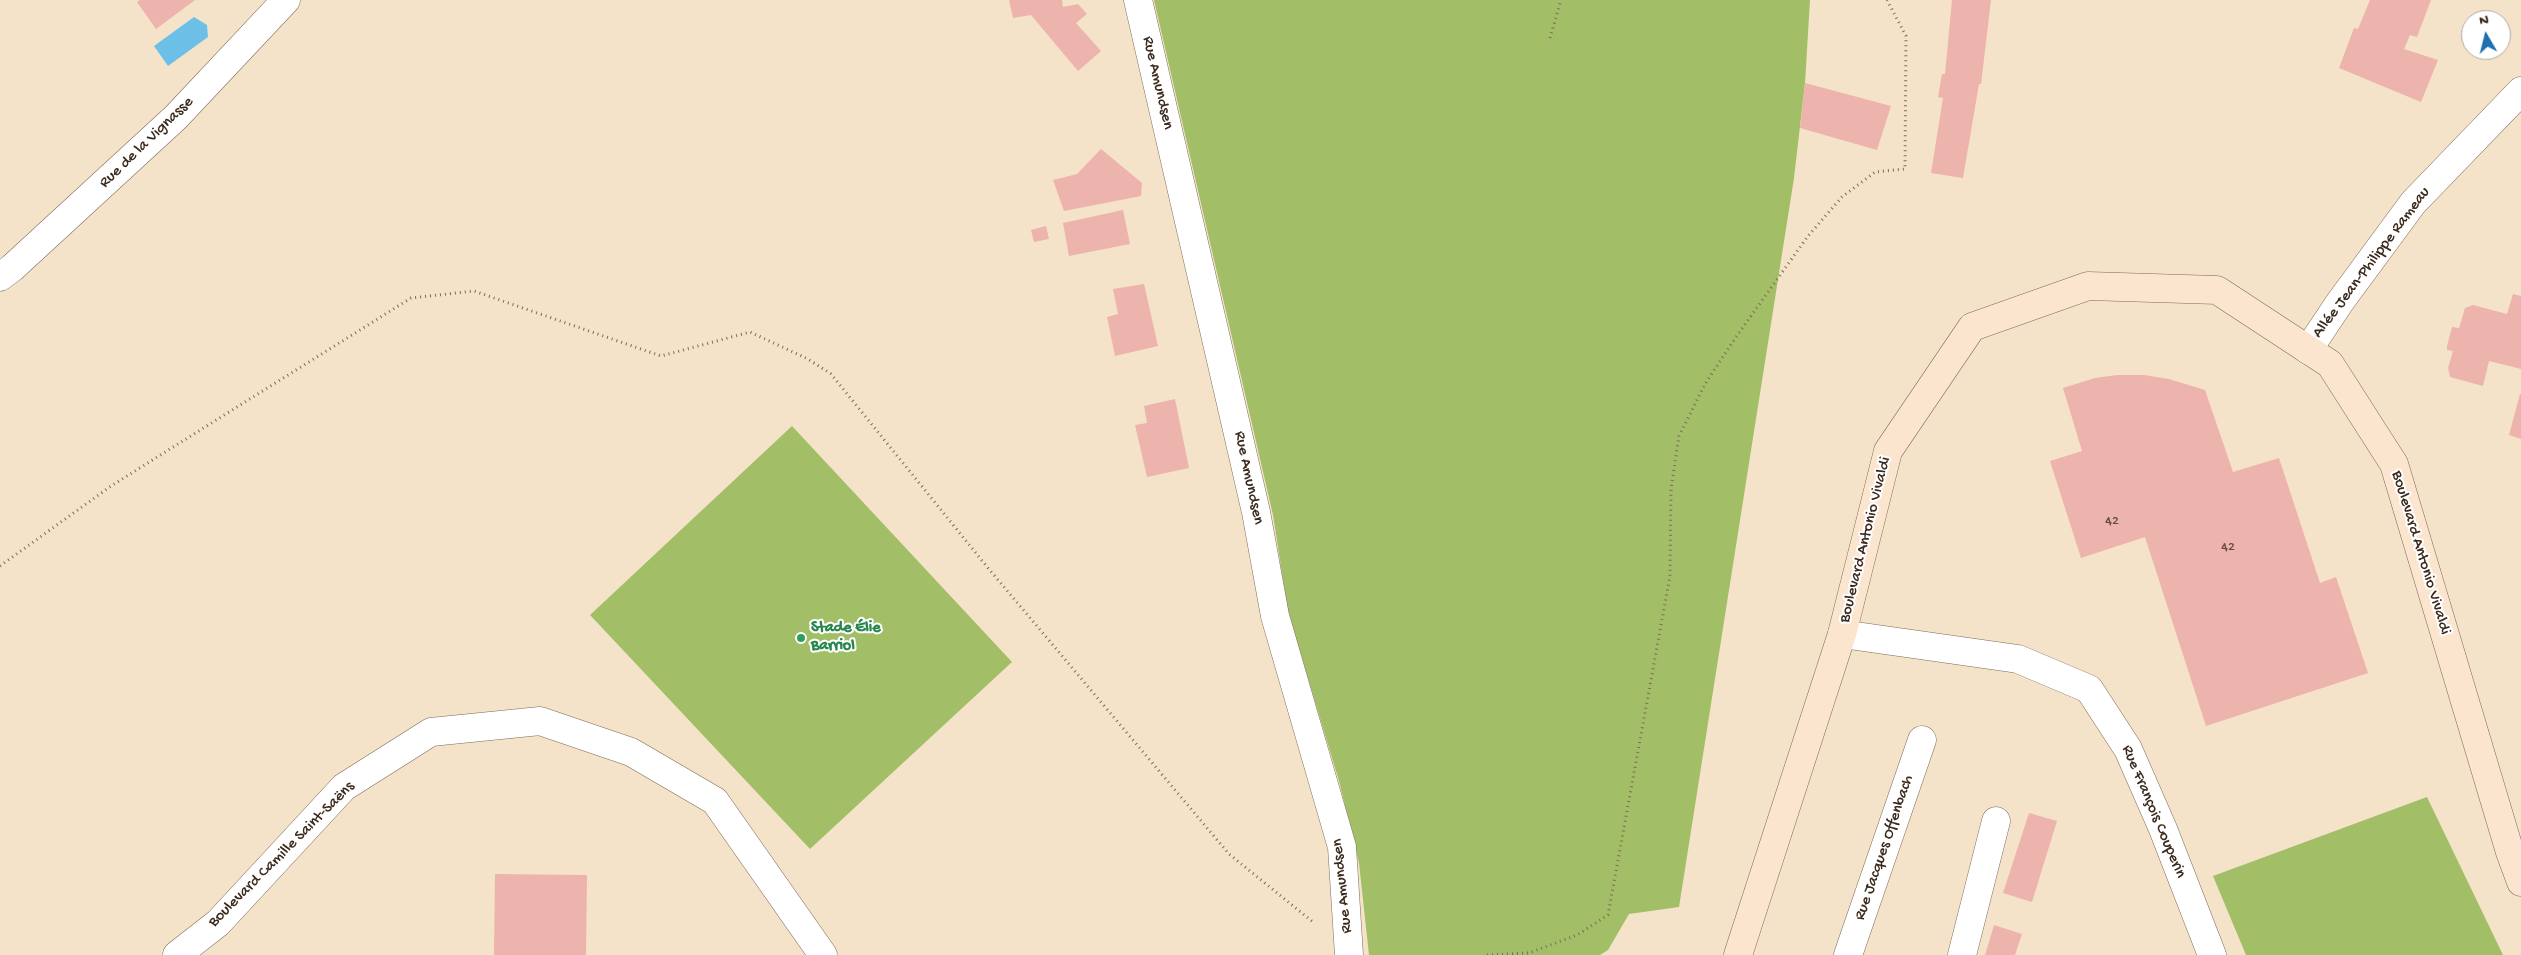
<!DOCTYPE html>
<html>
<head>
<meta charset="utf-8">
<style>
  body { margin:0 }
  #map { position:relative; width:2521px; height:955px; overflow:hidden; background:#f4e3c9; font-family:"Gochi Hand",sans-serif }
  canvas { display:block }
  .north { position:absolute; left:2461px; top:10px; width:50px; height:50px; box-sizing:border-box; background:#fff; border:1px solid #b1aaa5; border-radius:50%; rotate:352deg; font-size:14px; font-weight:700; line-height:20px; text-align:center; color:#3b2a1e }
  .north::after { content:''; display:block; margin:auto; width:18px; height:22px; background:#1f6fb2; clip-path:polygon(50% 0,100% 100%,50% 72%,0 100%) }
</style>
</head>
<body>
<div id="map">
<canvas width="2521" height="955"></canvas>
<div class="north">N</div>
</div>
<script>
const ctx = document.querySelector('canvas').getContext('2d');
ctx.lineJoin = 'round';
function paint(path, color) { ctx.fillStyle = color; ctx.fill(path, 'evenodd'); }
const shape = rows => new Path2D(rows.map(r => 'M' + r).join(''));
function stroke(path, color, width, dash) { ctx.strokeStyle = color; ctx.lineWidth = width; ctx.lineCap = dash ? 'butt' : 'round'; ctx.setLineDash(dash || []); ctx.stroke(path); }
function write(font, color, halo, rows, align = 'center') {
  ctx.font = font + ' "Gochi Hand",sans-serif'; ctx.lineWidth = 4; ctx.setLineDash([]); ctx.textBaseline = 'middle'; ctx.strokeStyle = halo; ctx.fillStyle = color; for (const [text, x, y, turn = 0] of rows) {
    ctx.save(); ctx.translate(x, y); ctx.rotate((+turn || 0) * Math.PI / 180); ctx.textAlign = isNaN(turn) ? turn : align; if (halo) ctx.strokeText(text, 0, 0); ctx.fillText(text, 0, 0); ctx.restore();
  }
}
paint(shape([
  [1154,0,1810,0,1805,83,1794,178,1679,907,1629,914,1608,950,1600,955,1369,955,1359,863,1339,781,1288,612,1273,515],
  [792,426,1012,662,810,849,590,615],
  [2427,797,2503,955,2246,955,2213,876]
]), '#a2bf67');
paint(shape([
  [194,17,207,25,208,37,168,66,154,46]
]), '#6cc0e8');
paint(shape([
  [140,0,195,0,156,29,137,2],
  [1009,0,1062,0,1063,7,1078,4,1087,14,1076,23,1101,51,1078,71,1031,15,1013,18],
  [1952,0,1991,0,1981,84,1979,84,1963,178,1931,173,1943,98,1938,97,1942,74,1945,74],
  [2370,0,2431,0,2417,37,2410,35,2404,49,2438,60,2421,102,2339,68,2354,28,2358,29],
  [1805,83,1891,106,1877,150,1800,128],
  [1101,149,1142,183,1141,196,1064,211,1053,180,1077,174],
  [1123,210,1130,244,1069,256,1063,223],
  [1046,226,1049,239,1034,242,1031,230],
  [1144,284,1158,346,1115,356,1107,317,1118,314,1113,289],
  [2513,294,2521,296,2521,369,2489,361,2483,386,2450,377,2448,368,2453,351,2447,350,2447,346,2452,327,2459,328,2465,308,2473,305,2507,314],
  [2117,375,2144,375,2169,379,2205,390,2233,472,2279,458,2320,583,2336,577,2368,673,2206,726,2145,537,2081,558,2050,461,2082,451,2063,388,2095,378],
  [2520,394,2521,394,2521,439,2509,435],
  [1175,399,1189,468,1147,477,1135,425,1147,423,1144,406],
  [2029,813,2057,821,2032,902,2003,893],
  [495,874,587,875,586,955,494,955],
  [1994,925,2022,934,2015,955,1985,955]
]), '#edb3ad');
const street = shape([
  [1138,0,1256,512,1275,616,1342,847,1349,955],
  [0,277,12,268,176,117,286,0],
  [2308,350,2340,302,2413,203,2521,91],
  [1842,634,2018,659,2089,689,2128,749,2163,829,2212,955],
  [177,955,218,923,344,787,431,732,540,721,631,752,715,801,823,955],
  [1848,955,1922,740],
  [1962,955,1996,821]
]);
const secondary = shape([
  [1738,955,1842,634,1888,451,1972,327,2088,286,2217,290,2330,364,2394,464,2510,852,2521,882]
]);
stroke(street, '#7c6b5a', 29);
stroke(secondary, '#7c6b5a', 29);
stroke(shape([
  [1550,38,1561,0],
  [0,566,111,486,411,298,474,291,661,356,750,332,808,359,831,374,988,568,1229,854,1313,922],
  [1487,955,1529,953,1577,935,1608,915,1670,576,1671,489,1679,436,1705,384,1736,337,1808,236,1842,197,1875,172,1905,169,1906,36,1887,0]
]), '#7c6b5a', 3, [1, 4]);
stroke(street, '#fff', 28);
stroke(secondary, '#fce5cf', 28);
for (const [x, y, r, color] of [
  [801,638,5,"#2e9e5b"]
]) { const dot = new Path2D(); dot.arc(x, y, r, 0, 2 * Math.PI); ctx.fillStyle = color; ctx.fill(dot); stroke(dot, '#fff', 2); }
write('14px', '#684c42', null, [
  ["42",2112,522],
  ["42",2228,548]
]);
write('16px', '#3b2a1e', '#fff', [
  ["Rue Amundsen",1157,83,77],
  ["Rue de la Vignasse",147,143,-44],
  ["Allée Jean-Philippe Rameau",2372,263,-53],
  ["Rue Amundsen",1248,478,78],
  ["Boulevard Antonio Vivaldi",1866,540,-76],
  ["Boulevard Antonio Vivaldi",2420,553,73],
  ["Rue François Couperin",2153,812,67],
  ["Rue Jacques Offenbach",1885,848,-71],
  ["Boulevard Camille Saint-Saëns",282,855,-45],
  ["Rue Amundsen",1343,886,-96]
]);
write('bold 16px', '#27864d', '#fff', [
  ["Stade Élie",811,629],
  ["Barriol",811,647]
], 'left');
</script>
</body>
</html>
